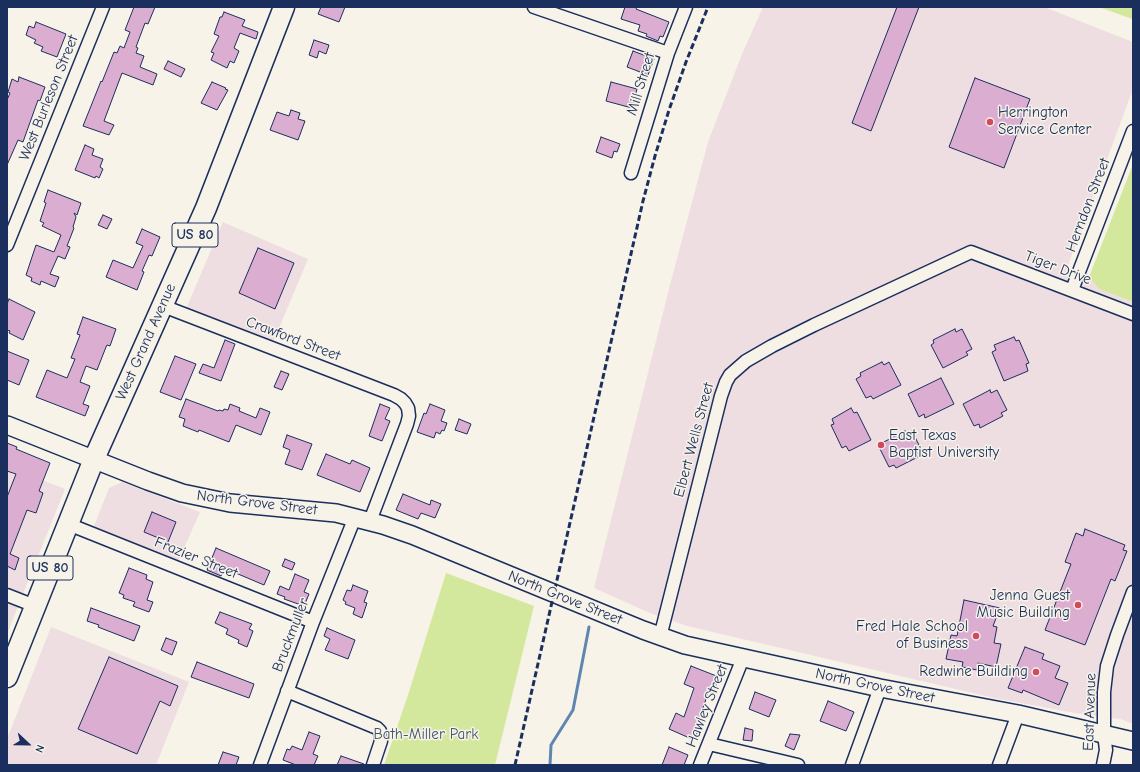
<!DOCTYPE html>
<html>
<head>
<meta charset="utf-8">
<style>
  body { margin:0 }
  #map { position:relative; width:1140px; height:772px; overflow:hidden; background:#f7f3e8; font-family:"Comic Neue",sans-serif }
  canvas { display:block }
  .frame { position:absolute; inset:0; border:8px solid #1b2f5e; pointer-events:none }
  .north { position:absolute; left:8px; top:724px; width:40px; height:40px; -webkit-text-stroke:3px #f7f3e8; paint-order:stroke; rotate:112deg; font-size:11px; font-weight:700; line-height:16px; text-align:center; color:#1b2f5e }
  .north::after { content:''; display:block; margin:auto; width:14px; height:18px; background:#1b2f5e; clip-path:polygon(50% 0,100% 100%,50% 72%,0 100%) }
</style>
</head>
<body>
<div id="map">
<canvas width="1140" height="772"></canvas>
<div class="frame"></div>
<div class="north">N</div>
</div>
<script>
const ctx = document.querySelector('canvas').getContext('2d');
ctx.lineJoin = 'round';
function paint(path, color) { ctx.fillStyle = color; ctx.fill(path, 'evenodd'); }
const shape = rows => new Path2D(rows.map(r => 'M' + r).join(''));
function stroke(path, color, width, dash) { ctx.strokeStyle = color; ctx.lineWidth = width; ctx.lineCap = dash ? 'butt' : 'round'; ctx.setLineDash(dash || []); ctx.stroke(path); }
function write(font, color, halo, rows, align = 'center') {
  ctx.font = font + ' "Comic Neue",sans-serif'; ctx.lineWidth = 3; ctx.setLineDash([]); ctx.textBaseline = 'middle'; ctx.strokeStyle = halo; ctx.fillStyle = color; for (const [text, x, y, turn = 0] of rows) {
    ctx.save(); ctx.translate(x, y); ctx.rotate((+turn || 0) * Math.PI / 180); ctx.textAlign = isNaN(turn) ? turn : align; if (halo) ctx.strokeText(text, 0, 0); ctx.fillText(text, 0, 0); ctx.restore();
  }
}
paint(shape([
  [763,7,1044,7,1133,42,1133,89,1067,268,1089,277,1099,289,1133,302,1133,724,1120,719,1075,713,994,698,687,626,650,613,594,588,671,281,708,142,742,54],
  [223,222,308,259,272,345,186,309],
  [7,466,65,489,7,634],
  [122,482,200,512,177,564,92,531,109,488],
  [51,627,189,682,156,765,7,765,7,739]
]), '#efdee1');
paint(shape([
  [1099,7,1133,7,1133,20,1132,19],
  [1133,164,1133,302,1099,289,1089,277],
  [446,573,534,606,495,765,384,765,408,695]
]), '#d3e89d');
stroke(shape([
  [550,765,551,745,573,710,589,627]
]), '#5e86b1', 3);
const building = shape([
  [134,7,155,7,148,24,145,23,136,47,138,48,136,53,144,56,140,67,157,74,153,85,122,73,104,121,114,125,109,135,83,126,101,81,102,82,114,52,117,53,120,46,124,48,130,32,125,30,134,7],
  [321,7,345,7,339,22,318,14,321,7],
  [625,7,637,7,636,9,669,22,663,37,660,36,658,41,646,36,647,34,638,31,640,25,621,19,625,7],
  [897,7,919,7,871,131,852,123,897,7],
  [224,12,245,20,242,26,258,32,256,39,240,33,234,48,239,51,234,63,230,61,227,68,211,60,214,53,211,52,219,36,214,34,220,17,222,17,224,12],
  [36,22,66,34,57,57,41,51,43,47,34,43,36,40,26,35,29,26,34,28,36,22],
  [314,40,329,45,326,54,319,51,317,58,309,55,314,40],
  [633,51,654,59,648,75,627,67,633,51],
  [168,61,185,69,181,77,164,69,168,61],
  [19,77,45,87,40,101,38,100,23,142,18,140,7,165,7,100,10,93,8,92,12,79,18,82,19,77],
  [975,78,1030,99,1004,168,949,147,975,78],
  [212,82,226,88,225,89,228,90,217,110,201,103,212,82],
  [611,82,637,89,632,108,606,101,611,82],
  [291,110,300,113,298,119,305,121,298,140,270,130,277,112,289,116,291,110],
  [601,137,620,144,617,152,614,151,612,158,596,152,601,137],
  [85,145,94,149,92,155,103,159,100,167,103,169,99,178,96,176,95,178,75,170,85,145],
  [48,190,81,203,77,215,74,213,76,217,73,227,74,228,67,246,70,247,65,259,58,256,50,274,59,277,55,287,41,281,40,285,31,281,32,278,26,275,36,245,54,252,61,235,42,226,44,223,40,221,46,203,44,202,48,190],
  [103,215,112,219,107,229,98,225,103,215],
  [142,229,160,237,152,256,149,255,142,271,144,272,137,290,106,277,113,260,133,268,143,246,136,243,142,229],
  [258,248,294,263,275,309,239,293,258,248],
  [9,299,35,312,23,340,9,333,10,331,7,330,7,304,9,299],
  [83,317,116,329,110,346,107,345,106,347,97,370,86,366,80,382,90,386,83,404,89,406,85,416,36,397,47,370,67,378,75,359,71,358,80,335,77,334,83,317],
  [955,329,956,332,962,329,972,349,966,352,968,355,943,368,931,345,934,343,933,340,955,329],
  [1014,337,1016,341,1019,340,1029,363,1026,364,1028,371,1004,381,992,352,996,350,994,345,1014,337],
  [225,340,235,344,221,381,199,373,203,364,214,368,225,340],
  [7,351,29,360,19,385,7,380,7,351],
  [175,356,196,364,181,400,160,392,175,356],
  [882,362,884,365,889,362,901,385,873,399,871,396,866,398,856,379,861,376,860,373,882,362],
  [281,371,289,374,282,390,274,387,281,371],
  [941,378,954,404,925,418,924,414,919,417,908,394,941,378],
  [990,390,991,393,997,390,1007,410,1001,413,1003,416,980,428,979,424,974,426,963,404,990,390],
  [186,399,218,411,219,410,223,411,224,409,228,410,230,404,240,408,239,411,256,418,260,408,270,412,261,435,236,425,229,442,199,430,198,432,183,426,185,419,179,417,186,399],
  [380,404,390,408,385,419,390,421,382,441,369,436,380,404],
  [430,404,445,410,441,421,447,423,444,431,442,430,440,434,436,432,434,438,417,432,424,413,426,414,430,404],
  [851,408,854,413,857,412,871,440,849,451,846,446,842,448,831,425,834,424,832,419,851,408],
  [459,419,471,424,467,434,455,430,459,419],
  [905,431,907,434,912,431,922,451,916,454,918,457,896,468,894,465,889,467,878,445,905,431],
  [287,435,312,444,302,470,285,464,290,450,283,447,287,435],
  [7,443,17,447,16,449,50,463,39,491,43,493,36,513,27,510,10,554,19,558,15,570,7,566,7,497,16,474,7,471,7,443],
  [326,454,350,464,352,460,370,468,360,492,317,475,326,454],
  [403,494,430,505,431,500,441,504,435,518,421,513,418,519,396,510,403,494],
  [152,512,176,522,168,542,144,532,152,512],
  [1085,529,1125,545,1123,550,1127,551,1115,581,1111,579,1085,645,1045,630,1071,564,1065,562,1076,533,1083,536,1085,529],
  [216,548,270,571,264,585,224,568,221,576,207,570,216,548],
  [285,559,295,563,292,570,282,566,285,559],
  [129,568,147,575,146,579,153,582,147,600,153,602,149,612,133,606,135,602,123,598,124,595,119,593,129,568],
  [295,574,309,580,304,592,309,594,304,606,284,599,285,597,277,594,280,586,289,590,295,574],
  [353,585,368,591,364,602,367,603,362,618,353,614,355,608,345,604,346,602,343,600,347,590,351,591,353,585],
  [964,600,1000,608,993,626,997,627,994,643,1001,644,996,667,978,663,977,670,962,667,963,662,946,659,951,635,957,636,964,600],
  [91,608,140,626,134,641,98,627,99,625,87,621,91,608],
  [220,612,252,624,249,629,253,631,247,647,238,643,239,640,226,634,228,629,215,623,220,612],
  [327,628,355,640,348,659,325,650,330,639,324,636,327,628],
  [166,638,177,642,172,655,161,650,166,638],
  [1025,647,1044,654,1042,659,1060,666,1055,678,1068,683,1059,705,1023,690,1022,693,1008,688,1025,647],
  [109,657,178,686,170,706,160,701,137,754,78,729,109,657],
  [197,662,254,684,249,698,191,677,197,662],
  [691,666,719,677,712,695,708,693,698,723,701,724,694,740,669,729,676,713,684,717,694,688,684,684,691,666],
  [755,692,776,700,769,717,749,709,755,692],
  [828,701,854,712,846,731,820,721,828,701],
  [745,728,753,730,752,741,743,740,745,728],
  [309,732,320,736,313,754,318,756,314,765,296,765,283,760,287,749,290,750,292,746,302,750,309,732],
  [790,734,800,735,794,750,785,746,790,734],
  [669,747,688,755,684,765,662,765,669,747],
  [223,752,239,757,236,765,218,765,223,752],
  [341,756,364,764,363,765,337,765,341,756]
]);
paint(building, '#dbaed1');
stroke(building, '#1b2f5e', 1);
const minor = shape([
  [534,7,668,53],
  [631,173,668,53,686,7],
  [7,245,103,7],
  [1072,290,1133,131],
  [163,306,394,395,401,399,405,403,408,408,409,416,407,424,370,521],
  [68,524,313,622],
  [7,595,35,606],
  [660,637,721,396,726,382,730,375,746,361,772,346,814,325,971,252,1133,314],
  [287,691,377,728,380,731,381,741,373,765],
  [709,744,798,765],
  [260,765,313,622,355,517],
  [700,765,743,658],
  [852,765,880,688],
  [999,765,1018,714],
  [1103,765,1106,750,1104,734,1104,692,1107,666,1117,635,1133,592]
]);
const secondary = shape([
  [7,425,148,481,182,493,230,503,336,513,383,525,412,535,643,630,685,645,880,688,1018,714,1133,741]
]);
const trunk = shape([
  [7,677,94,459,206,208,284,7]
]);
stroke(minor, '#1b2f5e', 15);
stroke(secondary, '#1b2f5e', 20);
stroke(trunk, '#1b2f5e', 23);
stroke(minor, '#f7f3e8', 12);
stroke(secondary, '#f7f3e8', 17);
stroke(trunk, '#f7f3e8', 20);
stroke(shape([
  [515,765,643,201,655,156,669,110,686,62,708,7]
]), '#1b2f5e', 3, [6, 3]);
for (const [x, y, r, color] of [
  [990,122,4,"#d1495b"],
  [881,445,4,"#d1495b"],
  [1078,605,4,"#d1495b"],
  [976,636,4,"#d1495b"],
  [1036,672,4,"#d1495b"]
]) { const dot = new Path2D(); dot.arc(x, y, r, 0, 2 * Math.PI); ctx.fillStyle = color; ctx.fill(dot); stroke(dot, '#f7f3e8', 1.5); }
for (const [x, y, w] of [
  [195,235,46],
  [50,568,46]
]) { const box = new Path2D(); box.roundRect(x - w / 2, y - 12, w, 24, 3); ctx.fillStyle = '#f7f3e8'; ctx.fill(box); stroke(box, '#1b2f5e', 1); }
write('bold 14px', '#1b2f5e', null, [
  ["US 80",195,235],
  ["US 80",50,568]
]);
write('15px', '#1b2f5e', '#f7f3e8', [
  ["Mill Street",641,84,-73],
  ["West Burleson Street",49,98,-68],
  ["Herndon Street",1088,205,-69],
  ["Tiger Drive",1058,268,21],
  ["Crawford Street",293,339,21],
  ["West Grand Avenue",146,342,-66],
  ["Elbert Wells Street",694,440,-75],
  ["North Grove Street",257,503,7],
  ["Frazier Street",196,558,22],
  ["North Grove Street",565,598,22],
  ["Bruckmuller",291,635,-69],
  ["North Grove Street",875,686,12],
  ["Hawley Street",707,706,-68],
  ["East Avenue",1090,712,-88]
]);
write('15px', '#1b2f5e', '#f7f3e8', [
  ["Herrington",998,113,"left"],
  ["Service Center",998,130,"left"],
  ["East Texas",889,436,"left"],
  ["Baptist University",889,453,"left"],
  ["Jenna Guest",1070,596],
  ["Music Building",1070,613],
  ["Fred Hale School",968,627],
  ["of Business",968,644],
  ["Redwine Building",1028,672]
], 'right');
write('15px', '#40546b', '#f7f3e8', [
  ["Bath-Miller Park",426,735]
]);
</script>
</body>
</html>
